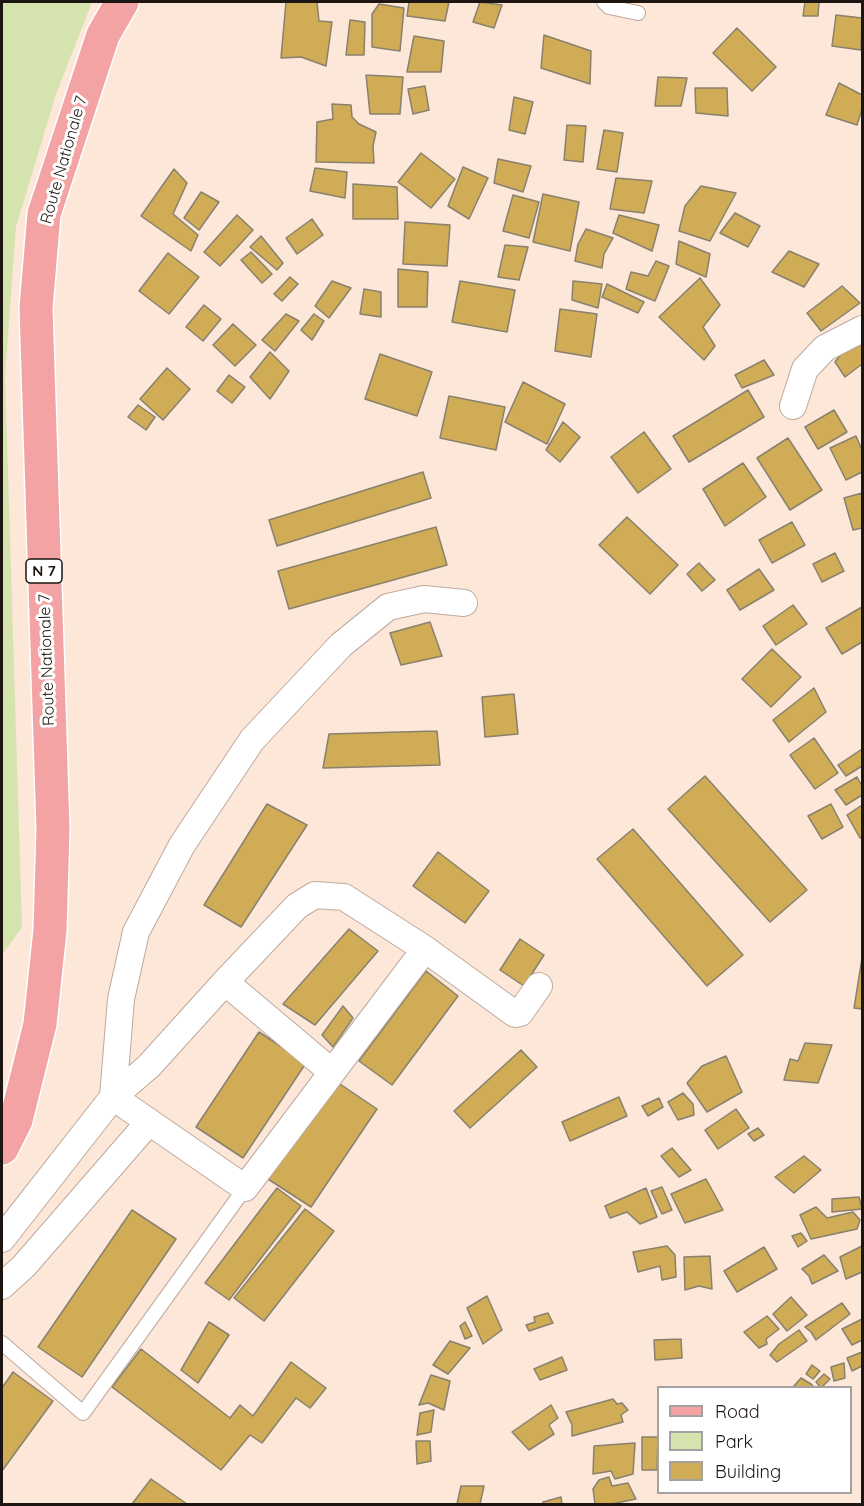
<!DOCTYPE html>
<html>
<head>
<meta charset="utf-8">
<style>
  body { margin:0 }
  #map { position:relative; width:864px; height:1506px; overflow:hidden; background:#fce7d9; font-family:Quicksand,sans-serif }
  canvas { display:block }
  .frame { position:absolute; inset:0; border:3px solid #1c1511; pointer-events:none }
  .legend { position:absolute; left:657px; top:1386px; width:195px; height:108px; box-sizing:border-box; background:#fff; border:2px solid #a4a1a0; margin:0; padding:8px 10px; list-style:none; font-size:18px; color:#1c1511 }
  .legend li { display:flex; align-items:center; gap:12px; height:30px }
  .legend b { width:30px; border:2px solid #a4a1a0 }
</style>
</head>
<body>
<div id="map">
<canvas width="864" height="1506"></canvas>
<div class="frame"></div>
<ul class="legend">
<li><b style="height:8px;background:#f4a3a4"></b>Road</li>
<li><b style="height:16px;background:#d5e3af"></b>Park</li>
<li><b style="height:16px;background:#cfac55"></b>Building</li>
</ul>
</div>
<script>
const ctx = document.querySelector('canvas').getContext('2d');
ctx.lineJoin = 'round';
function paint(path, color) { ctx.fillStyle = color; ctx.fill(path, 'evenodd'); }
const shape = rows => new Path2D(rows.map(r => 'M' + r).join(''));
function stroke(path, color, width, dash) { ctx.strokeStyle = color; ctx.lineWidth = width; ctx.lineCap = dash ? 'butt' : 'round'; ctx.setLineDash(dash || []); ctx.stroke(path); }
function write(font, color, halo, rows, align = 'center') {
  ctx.font = font + ' Quicksand,sans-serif'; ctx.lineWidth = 6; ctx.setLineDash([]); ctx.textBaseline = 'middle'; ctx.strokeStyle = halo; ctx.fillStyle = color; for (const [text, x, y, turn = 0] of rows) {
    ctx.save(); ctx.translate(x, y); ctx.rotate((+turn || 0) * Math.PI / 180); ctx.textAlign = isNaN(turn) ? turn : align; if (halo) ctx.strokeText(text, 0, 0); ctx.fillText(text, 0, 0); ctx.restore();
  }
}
paint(shape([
  [2,2,92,2,56,94,16,227,5,376,22,927,2,955]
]), '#d5e3af');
const building = shape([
  [286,2,317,2,319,21,332,22,326,66,301,57,281,58,286,2],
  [409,2,449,2,445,21,407,16,409,2],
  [480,2,502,5,494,28,473,22,480,2],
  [805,2,819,2,818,16,803,16,805,2],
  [379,4,404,8,400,51,372,47,372,14,379,4],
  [836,15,862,18,861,50,832,46,836,15],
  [350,20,365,22,364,55,346,55,350,20],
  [737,28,776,67,752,91,713,53,737,28],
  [544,35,591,51,590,84,541,68,544,35],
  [414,36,444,41,441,72,407,72,414,36],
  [366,75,403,77,400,114,370,114,366,75],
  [658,77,687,78,681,106,655,106,658,77],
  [839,83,862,95,862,109,857,125,826,115,839,83],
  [425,86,429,110,413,114,408,89,425,86],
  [695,88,727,88,728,116,696,113,695,88],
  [514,97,533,102,525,134,509,130,514,97],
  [332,104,351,105,352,117,359,124,376,132,373,146,374,163,316,162,317,122,333,119,332,104],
  [567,125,586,126,583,162,564,160,567,125],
  [604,130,623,133,617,172,597,169,604,130],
  [421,153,455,179,431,208,398,182,421,153],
  [498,159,531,166,523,192,494,183,498,159],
  [463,167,488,178,469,219,448,206,463,167],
  [315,168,347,172,345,198,310,191,315,168],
  [174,169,187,183,173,214,198,235,191,251,141,216,174,169],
  [616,178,652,181,644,213,610,209,616,178],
  [353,184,397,187,398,219,353,219,353,184],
  [701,186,736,193,710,241,679,231,685,206,701,186],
  [201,192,219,202,199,230,184,218,201,192],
  [543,194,579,202,570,251,533,242,543,194],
  [513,195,539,202,529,238,503,231,513,195],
  [735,213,760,226,748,247,720,233,735,213],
  [237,215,253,230,220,266,204,252,237,215],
  [619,215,659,225,652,251,613,233,619,215],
  [312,219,323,235,297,254,286,238,312,219],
  [405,222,450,225,447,266,403,264,405,222],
  [586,229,613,238,604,254,602,268,575,261,578,244,586,229],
  [261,236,283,263,277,270,250,247,261,236],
  [679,241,710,254,706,277,676,264,679,241],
  [505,245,528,247,519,280,498,277,505,245],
  [789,251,819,264,804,287,772,272,789,251],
  [251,252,272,274,262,283,241,260,251,252],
  [168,253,199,277,169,314,139,291,168,253],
  [656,261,669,266,655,301,626,289,631,272,648,276,656,261],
  [398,269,428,272,427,307,398,307,398,269],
  [290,277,298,284,282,301,274,294,290,277],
  [700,278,720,305,703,327,715,346,704,360,659,317,700,278],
  [332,281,351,288,329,318,315,306,332,281],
  [460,281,515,290,507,332,452,322,460,281],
  [573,281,602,284,598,308,572,300,573,281],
  [607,284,644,302,638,313,602,297,607,284],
  [842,286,860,303,821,331,807,313,842,286],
  [364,289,381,292,381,317,360,314,364,289],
  [204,305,221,319,203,341,186,327,204,305],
  [560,309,597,314,591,357,555,351,560,309],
  [286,314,299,321,275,351,262,340,286,314],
  [314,314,324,321,312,340,301,330,314,314],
  [233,324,256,345,235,366,213,345,233,324],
  [860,343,862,345,862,364,845,377,835,362,841,354,860,343],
  [270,352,289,371,270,399,250,377,270,352],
  [380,354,432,372,417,416,365,399,380,354],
  [764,360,774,375,742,388,735,375,764,360],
  [167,368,190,389,163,420,140,399,167,368],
  [229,375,245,387,232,403,217,391,229,375],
  [523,382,565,404,547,444,505,422,523,382],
  [748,390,764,417,689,462,673,436,748,390],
  [449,396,505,407,496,450,440,438,449,396],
  [138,405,155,417,146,430,128,417,138,405],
  [834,410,847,432,818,449,805,427,834,410],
  [563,422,580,437,560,462,546,450,563,422],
  [644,432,671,469,638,493,611,457,644,432],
  [856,436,862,450,862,472,846,480,830,448,856,436],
  [788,438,822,490,790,510,757,458,788,438],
  [743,463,766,497,725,526,703,489,743,463],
  [423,472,431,498,277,546,269,520,423,472],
  [862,493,862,528,853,530,844,498,862,493],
  [627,517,678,565,650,594,599,545,627,517],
  [792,522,805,545,772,563,759,540,792,522],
  [436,527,447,565,289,609,278,571,436,527],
  [835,553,844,571,822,582,813,564,835,553],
  [699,563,715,580,702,591,687,574,699,563],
  [759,569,774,590,740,610,727,590,759,569],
  [793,605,807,624,776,645,763,626,793,605],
  [862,607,862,642,842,654,826,628,862,607],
  [430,622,442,656,401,665,390,633,430,622],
  [772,649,801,677,771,707,742,679,772,649],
  [814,688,826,712,789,742,773,720,814,688],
  [514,694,518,734,485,737,482,697,514,694],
  [437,731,440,765,323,768,329,734,437,731],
  [814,738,838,773,815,789,790,755,814,738],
  [862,749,862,766,846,776,838,765,862,749],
  [705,776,807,890,770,922,668,809,705,776],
  [857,777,862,786,862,795,846,805,835,790,857,777],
  [267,804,307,825,241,927,204,905,267,804],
  [831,804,843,827,822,839,808,816,831,804],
  [862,805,862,837,860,838,847,815,862,805],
  [633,829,743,955,707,986,597,859,633,829],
  [438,852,489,891,465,923,413,886,438,852],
  [349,929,378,951,315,1025,283,1004,349,929],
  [520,939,544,955,524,986,500,970,520,939],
  [862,958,862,1009,854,1008,862,958],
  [426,971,458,996,392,1085,359,1061,426,971],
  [343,1006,353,1018,333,1047,322,1035,343,1006],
  [259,1032,306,1063,243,1158,196,1127,259,1032],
  [805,1043,832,1045,818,1083,784,1080,790,1059,798,1061,805,1043],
  [521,1050,537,1067,470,1128,454,1111,521,1050],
  [726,1056,742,1092,707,1112,687,1083,702,1066,726,1056],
  [334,1080,377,1109,311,1207,268,1179,334,1080],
  [683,1093,693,1104,694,1115,678,1120,668,1102,683,1093],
  [619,1097,627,1116,570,1141,562,1122,619,1097],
  [659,1098,663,1107,648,1116,642,1106,659,1098],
  [736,1109,749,1128,718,1149,705,1130,736,1109],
  [758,1128,764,1135,754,1141,748,1134,758,1128],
  [672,1148,691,1170,679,1177,661,1156,672,1148],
  [804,1156,821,1170,794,1193,775,1177,804,1156],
  [706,1179,723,1210,685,1223,671,1194,706,1179],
  [662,1187,672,1210,662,1214,651,1191,662,1187],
  [277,1188,301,1206,229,1300,205,1283,277,1188],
  [646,1188,657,1217,640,1224,627,1212,610,1218,605,1206,646,1188],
  [859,1197,862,1209,832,1212,832,1199,859,1197],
  [816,1207,827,1218,853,1212,860,1220,857,1229,811,1239,800,1215,816,1207],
  [305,1209,334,1231,264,1321,234,1298,305,1209],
  [132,1210,176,1239,82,1377,38,1347,132,1210],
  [801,1233,807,1241,798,1247,792,1236,801,1233],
  [667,1246,675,1255,676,1277,662,1280,660,1266,638,1272,633,1252,667,1246],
  [862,1246,862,1272,846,1279,840,1257,862,1246],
  [764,1247,777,1269,737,1292,724,1271,764,1247],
  [824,1255,838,1271,812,1284,809,1276,802,1269,824,1255],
  [710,1256,712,1289,699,1286,685,1290,684,1257,710,1256],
  [487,1296,502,1330,483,1344,467,1308,487,1296],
  [791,1297,807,1315,787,1331,773,1314,791,1297],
  [842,1303,850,1314,816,1340,811,1332,805,1327,842,1303],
  [548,1313,553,1323,529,1331,526,1325,535,1322,534,1317,548,1313],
  [767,1316,779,1329,766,1339,767,1344,759,1348,744,1332,767,1316],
  [862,1319,862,1340,852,1345,842,1329,862,1319],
  [209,1322,229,1335,198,1383,181,1370,209,1322],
  [465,1322,472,1336,465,1339,460,1326,465,1322],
  [799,1330,807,1341,777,1362,770,1355,779,1344,799,1330],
  [681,1339,682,1358,655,1360,654,1340,681,1339],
  [450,1341,470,1348,448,1374,433,1365,450,1341],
  [141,1349,230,1418,240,1405,253,1416,291,1362,326,1388,310,1408,296,1398,262,1443,250,1435,221,1470,112,1387,141,1349],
  [862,1352,862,1366,852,1371,847,1358,862,1352],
  [562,1357,567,1370,540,1380,534,1369,562,1357],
  [844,1363,845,1378,834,1381,831,1367,844,1363],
  [812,1365,820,1371,813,1379,806,1374,812,1365],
  [13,1372,53,1401,2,1471,2,1388,13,1372],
  [824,1374,830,1379,821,1388,816,1382,824,1374],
  [431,1375,450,1381,444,1410,428,1403,419,1405,431,1375],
  [801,1378,811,1384,815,1388,793,1387,801,1378],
  [613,1399,617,1404,622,1403,628,1410,621,1415,623,1422,572,1436,572,1425,566,1412,613,1399],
  [551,1405,558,1418,549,1425,554,1434,529,1450,512,1432,551,1405],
  [434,1410,431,1432,417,1435,420,1413,434,1410],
  [642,1437,658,1437,657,1470,642,1470,642,1437],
  [416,1441,430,1441,431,1461,417,1464,416,1441],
  [635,1443,633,1474,615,1479,611,1471,593,1474,594,1446,635,1443],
  [609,1477,612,1486,628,1483,636,1499,611,1504,595,1504,593,1489,599,1480,609,1477],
  [151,1479,187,1504,132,1504,151,1479],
  [461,1486,484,1486,480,1504,457,1504,461,1486],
  [561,1497,562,1504,543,1504,543,1502,561,1497]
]);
paint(building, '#cfac55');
stroke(building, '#89816e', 1.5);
const service = shape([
  [604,2,609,7,638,13],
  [2,1343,83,1413,245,1188]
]);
const minor = shape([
  [793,406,805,369,825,348,862,329],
  [425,949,515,1014,520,1013,539,986],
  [225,982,332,1072],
  [113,1097,121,999,136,932,182,845,252,740,341,645,388,607,424,599,464,603],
  [2,1239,113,1097,149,1066,225,982,297,906,315,895,344,897,425,949,245,1188,113,1097],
  [2,1286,24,1266,149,1122]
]);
const primary = shape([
  [2,1148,16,1120,40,1024,50,930,53,829,36,308,44,214,103,35,122,2]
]);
stroke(service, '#beaa9d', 16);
stroke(minor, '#beaa9d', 28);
stroke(primary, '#fff', 36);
stroke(service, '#fff', 14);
stroke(minor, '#fff', 26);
stroke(primary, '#f4a3a4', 33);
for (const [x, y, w] of [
  [44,571,36]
]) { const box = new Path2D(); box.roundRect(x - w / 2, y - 12, w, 24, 4.5); ctx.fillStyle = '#fff'; ctx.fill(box); stroke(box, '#1c1511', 1.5); }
write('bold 15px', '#1c1511', null, [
  ["N 7",44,571]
]);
write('16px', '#1c1511', '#fff', [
  ["Route Nationale 7",64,160,-74],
  ["Route Nationale 7",47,660,-92]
]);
</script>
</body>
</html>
